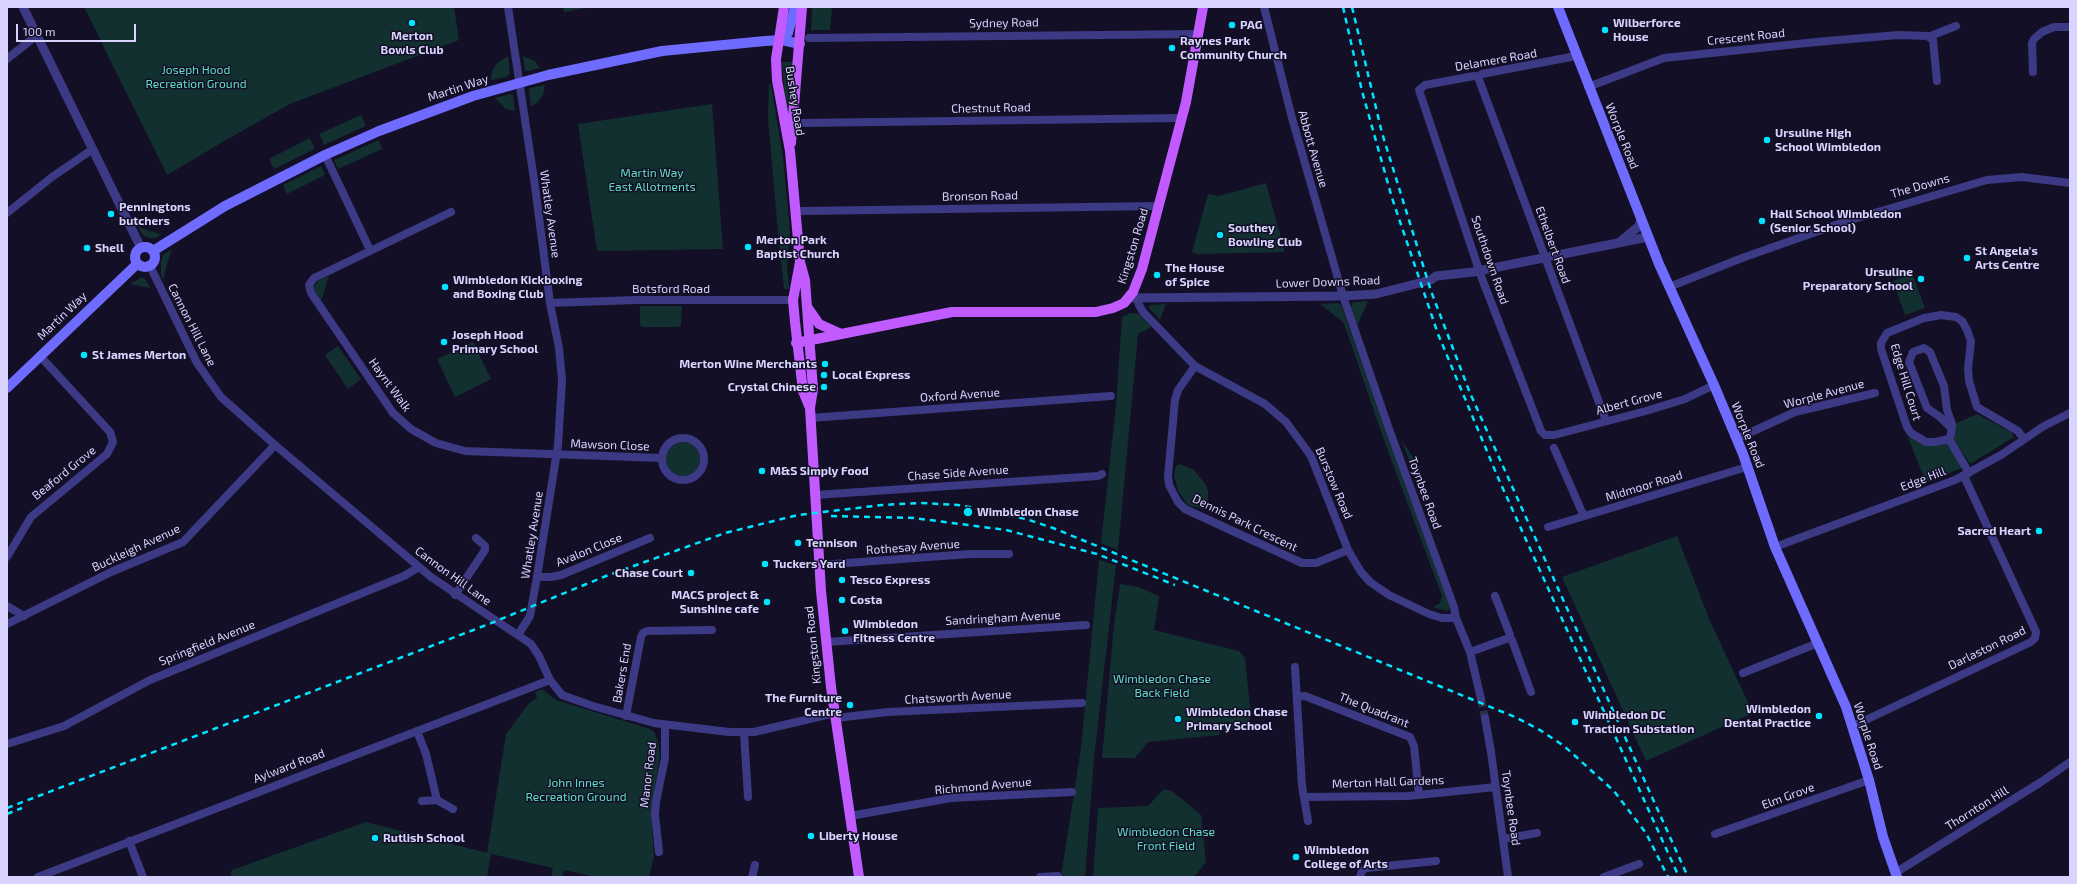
<!DOCTYPE html>
<html>
<head>
<meta charset="utf-8">
<style>
  body { margin:0 }
  #map { position:relative; width:2077px; height:884px; overflow:hidden; background:#130f26; font-family:"Exo 2",sans-serif }
  canvas { display:block }
  .frame { position:absolute; inset:0; border:8px solid #d9d4ff; pointer-events:none }
  .scale { position:absolute; left:16px; top:24px; width:120px; height:18px; box-sizing:border-box; border:2px solid #d9d4ff; border-top:0; padding-left:5px; font-size:12px; line-height:14px; white-space:nowrap; color:#d9d4ff; -webkit-text-stroke:3px #130f26; paint-order:stroke }
</style>
</head>
<body>
<div id="map">
<canvas width="2077" height="884"></canvas>
<div class="frame"></div>
<div class="scale">100 m</div>
</div>
<script>
const ctx = document.querySelector('canvas').getContext('2d');
ctx.lineJoin = 'round';
function paint(path, color) { ctx.fillStyle = color; ctx.fill(path, 'evenodd'); }
const shape = rows => new Path2D(rows.map(r => 'M' + r).join(''));
function stroke(path, color, width, dash) { ctx.strokeStyle = color; ctx.lineWidth = width; ctx.lineCap = dash ? 'butt' : 'round'; ctx.setLineDash(dash || []); ctx.stroke(path); }
function write(font, color, halo, rows, align = 'center') {
  ctx.font = font + ' "Exo 2",sans-serif'; ctx.lineWidth = 3; ctx.setLineDash([]); ctx.textBaseline = 'middle'; ctx.strokeStyle = halo; ctx.fillStyle = color; for (const [text, x, y, turn = 0] of rows) {
    ctx.save(); ctx.translate(x, y); ctx.rotate((+turn || 0) * Math.PI / 180); ctx.textAlign = isNaN(turn) ? turn : align; if (halo) ctx.strokeText(text, 0, 0); ctx.fillText(text, 0, 0); ctx.restore();
  }
}
paint(shape([
  [84,7,454,7,459,40,290,104,226,140,167,175],
  [563,7,591,7,564,12],
  [812,7,832,7,830,30,811,30],
  [508,56,510,73,507,77,491,80,492,71,497,63],
  [523,56,535,61,540,68,528,71,525,70],
  [782,62,793,62,789,112,786,112],
  [769,84,771,84,783,157,790,232,787,267,789,289,784,289,778,233,768,118],
  [545,85,543,95,538,102,531,107,529,91,530,88],
  [510,94,513,95,515,111,506,109,495,98],
  [712,104,723,249,597,251,578,124],
  [361,115,366,126,324,145,319,134],
  [310,138,315,149,274,169,269,159],
  [379,140,382,149,338,169,334,160],
  [321,166,325,175,287,194,283,185],
  [1266,183,1285,252,1197,254,1192,252,1208,194,1219,196],
  [138,227,150,231,161,234,156,238,149,238,143,235],
  [172,249,167,264,163,280,161,275,161,262,163,255],
  [1912,274,1925,308,1905,315,1893,281],
  [329,276,321,301,315,292,314,286,319,280],
  [142,277,145,279,150,288,130,284],
  [1368,301,1358,324,1357,324,1351,307,1353,302],
  [1338,303,1341,305,1350,330,1385,430,1450,607,1448,611,1433,607,1440,603,1442,596,1381,432,1347,332,1343,322,1320,304],
  [1166,304,1160,320,1148,307,1152,305],
  [640,306,682,306,681,325,678,327,642,327,640,325],
  [1130,313,1136,313,1140,315,1151,327,1138,334,1118,550,1101,543,1116,405,1122,317],
  [473,342,491,379,455,397,437,359],
  [338,346,361,379,348,389,325,355],
  [1977,414,2011,432,2014,437,1970,464,1953,439,1955,424],
  [1910,437,1925,445,1947,442,1962,468,1926,482,1908,438],
  [1402,441,1415,460,1421,474,1424,502],
  '666 459a17 17 0 1 1 34 0a17 17 0 1 1-34 0Z',
  [1180,464,1194,470,1206,485,1208,492,1208,500,1203,509,1188,505,1178,491,1174,475,1176,466],
  [1677,536,1710,621,1753,713,1646,761,1562,577],
  [1099,560,1116,565,1094,759,1085,877,1061,877,1081,748],
  [1120,584,1138,587,1159,596,1154,630,1239,651,1245,658,1251,716,1248,725,1243,728,1220,731,1219,735,1148,742,1135,758,1102,758,1114,624],
  [542,689,556,700,650,729,654,732,658,742,660,754,651,814,654,856,649,877,595,877,564,870,562,877,551,877,553,868,491,854,487,877,230,877,232,870,366,822,487,853,506,734,530,702,537,698,535,692],
  [1164,789,1172,791,1201,815,1206,862,1194,877,1093,877,1098,808,1148,806]
]), '#12302f');
stroke(shape([
  [1481,699,1485,718]
]), '#312d47', 8, [8, 4]);
stroke(shape([
  [508,7,535,186,550,303,559,348,562,380,558,445,537,577,530,616,518,635],
  [1264,7,1292,118,1343,296,1389,429,1454,607,1456,618,1470,652,1481,699],
  [809,38,1199,34],
  [1930,38,1933,35,1956,26],
  [1576,56,1482,74,1478,77,1474,76,1425,85,1419,90,1481,276,1541,431,1545,435,1554,435,1646,411,1685,399,1714,385],
  [7,59,36,36],
  [2033,72,2032,43,2034,39,2042,32,2054,27,2070,27],
  [1478,77,1606,421],
  [1588,87,1664,58,1816,42,1898,35,1928,36,1933,40,1937,81],
  [801,123,1181,118],
  [325,155,370,250],
  [802,211,1158,206],
  [451,212,314,278,309,285,311,293,393,413,411,429,436,443,465,451,662,458],
  [7,213,52,177,93,149],
  [150,266,197,363,221,397,275,445,431,577,531,644,539,656,550,680,562,695,593,706,654,723,729,732,754,732,835,713],
  [1669,287,1742,258,1847,221,1987,180,2022,177,2070,183],
  [1137,299,1139,305,1143,312,1195,366,1265,404,1286,422,1311,456,1348,550,1361,572,1370,582,1389,595,1429,614,1442,618,1456,618],
  [550,303,637,300,793,300],
  [1195,366,1178,390,1175,400,1168,476,1169,485,1178,502,1185,509,1302,563,1316,563,1348,550],
  [810,418,1111,396],
  [1951,428,1940,417,1927,408,1909,362,1913,352,1924,348,1930,352,1944,386,1947,410,1952,424,1951,434,1949,439,1969,473],
  '662 459a21 21 0 1 1 42 0a21 21 0 1 1-42 0Z',
  [1736,439,1795,412,1875,393],
  [1949,439,1935,442,1926,442,1911,433,1907,427,1881,349,1881,343,1887,333,1924,318,1941,315,1956,317,1962,321,1967,330,1971,341,1968,369,1969,381,1977,407,2018,431,2024,439],
  [1554,448,1582,512,1585,515],
  [815,495,1098,476,1102,474],
  [1548,527,1747,467],
  [1775,547,1955,480,2001,455,2044,426,2070,413],
  [7,557,31,517,107,454,113,442,110,432,40,356],
  [819,565,970,554,1009,554],
  [537,577,551,577,561,575,650,538],
  [455,595,485,550,485,546,476,538],
  [1495,596,1510,635,1509,638],
  [7,606,24,616],
  [7,624,111,572,183,542,275,445],
  [826,642,1086,625],
  [1470,652,1509,638,1512,640,1531,692],
  [1295,667,1302,786,1308,821],
  [1743,673,1818,643],
  [1297,697,1305,696,1410,737,1414,746,1419,795],
  [626,716,641,637,643,633,647,631,712,630],
  [836,718,888,712,1082,703],
  [1485,718,1491,752,1508,877],
  [1853,726,2031,642,2035,638,2036,632,1964,476],
  [417,731,426,754,437,800],
  [744,733,748,797],
  [7,744,64,726,150,680,404,576,419,567],
  [1304,797,1408,796,1496,787],
  [422,801,437,800,453,809],
  [850,816,951,798,1072,792],
  [1715,834,1869,780],
  [1503,839,1537,833],
  [129,841,143,877],
  [659,852,655,815,656,802,665,758,665,726],
  [1895,873,2041,782,2070,762],
  [38,877,550,680],
  [752,877,755,865],
  [1040,877,1058,876],
  [1360,877,1362,871,1366,868,1436,861],
  [1604,877,1639,864]
]), '#3d3a85', 8);
stroke(shape([
  [23,7,141,248],
  [1621,241,1639,226,1641,218],
  [1129,298,1343,296,1376,294,1431,280,1436,276,1473,272,1648,237]
]), '#3d3a85', 9);
stroke(shape([
  [1558,7,1659,264,1714,385,1743,454,1775,547,1846,707,1869,780,1883,837,1897,877],
  [782,40,788,33,795,7],
  '135 257a10 10 0 1 1 20 0a10 10 0 1 1-20 0Z',
  [153,251,225,206,325,155,379,131,473,96,548,75,662,51,765,41,782,40,800,44],
  [7,388,137,264]
]), '#6f6bff', 10);
stroke(shape([
  [784,7,776,59,777,80,790,151,800,262,805,280,813,389,810,408,821,591,831,687,859,877],
  [791,143,802,7],
  [800,262,793,300,795,322,803,391,810,408],
  [808,308,819,324,839,333],
  [796,343,952,312,1096,312,1113,308,1124,303,1133,292,1142,269,1186,102,1203,7]
]), '#c25bff', 10);
stroke(shape([
  [1343,7,1362,91,1392,198,1438,334,1499,480,1679,877],
  [1352,7,1382,133,1431,291,1470,393,1688,877],
  [831,516,914,518,1006,530,1097,554,1175,585],
  [7,808,489,624,606,576,725,533,798,515,882,505,921,503,958,505,981,509,1026,519,1053,528,1515,717,1540,730,1564,746,1614,791,1646,833,1668,877],
  [7,814,22,808]
]), '#00e5ff', 2.5, [6, 5]);
for (const [x, y, r, color] of [
  [412,23,4,"#00e5ff"],
  [1232,25,4,"#00e5ff"],
  [1605,30,4,"#00e5ff"],
  [1172,48,4,"#00e5ff"],
  [1767,140,4,"#00e5ff"],
  [111,214,4,"#00e5ff"],
  [1762,221,4,"#00e5ff"],
  [1220,235,4,"#00e5ff"],
  [748,247,4,"#00e5ff"],
  [87,248,4,"#00e5ff"],
  [1967,258,4,"#00e5ff"],
  [1157,275,4,"#00e5ff"],
  [1921,279,4,"#00e5ff"],
  [445,287,4,"#00e5ff"],
  [444,342,4,"#00e5ff"],
  [84,355,4,"#00e5ff"],
  [825,364,4,"#00e5ff"],
  [824,375,4,"#00e5ff"],
  [824,387,4,"#00e5ff"],
  [762,471,4,"#00e5ff"],
  [968,512,5,"#00e5ff"],
  [2039,531,4,"#00e5ff"],
  [798,543,4,"#00e5ff"],
  [765,564,4,"#00e5ff"],
  [691,573,4,"#00e5ff"],
  [842,580,4,"#00e5ff"],
  [842,600,4,"#00e5ff"],
  [767,602,4,"#00e5ff"],
  [845,631,4,"#00e5ff"],
  [850,705,4,"#00e5ff"],
  [1819,716,4,"#00e5ff"],
  [1178,719,4,"#00e5ff"],
  [1575,722,4,"#00e5ff"],
  [811,836,4,"#00e5ff"],
  [375,838,4,"#00e5ff"],
  [1296,857,4,"#00e5ff"]
]) { const dot = new Path2D(); dot.arc(x, y, r, 0, 2 * Math.PI); ctx.fillStyle = color; ctx.fill(dot); stroke(dot, '#130f26', 1.5); }
write('12px', '#d9d4ff', '#130f26', [
  ["Sydney Road",1004,23,-1],
  ["Crescent Road",1746,37,-6],
  ["Delamere Road",1496,60,-10],
  ["Martin Way",458,88,-18],
  ["Bushey Road",795,101,81],
  ["Chestnut Road",991,108,-1],
  ["Worple Road",1622,136,68],
  ["Abbott Avenue",1313,149,74],
  ["The Downs",1920,186,-16],
  ["Bronson Road",980,196,-1],
  ["Whatley Avenue",550,214,82],
  ["Ethelbert Road",1553,245,70],
  ["Kingston Road",1133,246,-73],
  ["Southdown Road",1490,260,71],
  ["Lower Downs Road",1328,282,-2],
  ["Botsford Road",671,289],
  ["Martin Way",62,316,-44],
  ["Cannon Hill Lane",192,325,63],
  ["Edge Hill Court",1906,382,73],
  ["Haynt Walk",390,385,54],
  ["Worple Avenue",1824,394,-15],
  ["Oxford Avenue",960,395,-4],
  ["Albert Grove",1629,402,-15],
  ["Worple Road",1748,435,68],
  ["Mawson Close",610,445,2],
  ["Beaford Grove",64,473,-39],
  ["Chase Side Avenue",958,473,-4],
  ["Edge Hill",1923,479,-21],
  ["Burstow Road",1334,483,67],
  ["Midmoor Road",1644,486,-17],
  ["Toynbee Road",1425,493,70],
  ["Dennis Park Crescent",1245,523,26],
  ["Whatley Avenue",532,535,-81],
  ["Rothesay Avenue",913,547,-4],
  ["Buckleigh Avenue",136,548,-25],
  ["Avalon Close",589,550,-22],
  ["Cannon Hill Lane",453,576,36],
  ["Sandringham Avenue",1003,618,-3],
  ["Springfield Avenue",207,643,-22],
  ["Kingston Road",813,645,-96],
  ["Darlaston Road",1987,648,-26],
  ["Bakers End",622,673,-80],
  ["Chatsworth Avenue",958,697,-3],
  ["The Quadrant",1374,710,22],
  ["Worple Road",1868,736,72],
  ["Aylward Road",289,766,-21],
  ["Manor Road",648,775,-83],
  ["Merton Hall Gardens",1388,782,-2],
  ["Richmond Avenue",983,786,-5],
  ["Elm Grove",1788,796,-20],
  ["Toynbee Road",1511,808,82],
  ["Thornton Hill",1977,808,-32]
]);
write('bold 12px', '#d9d4ff', '#130f26', [
  ["Wilberforce",1613,23],
  ["House",1613,37],
  ["PAG",1240,25],
  ["Merton",412,36,"center"],
  ["Bowls Club",412,50,"center"],
  ["Raynes Park",1180,41],
  ["Community Church",1180,55],
  ["Ursuline High",1775,133],
  ["School Wimbledon",1775,147],
  ["Penningtons",119,207],
  ["butchers",119,221],
  ["Hall School Wimbledon",1770,214],
  ["(Senior School)",1770,228],
  ["Southey",1228,228],
  ["Bowling Club",1228,242],
  ["Merton Park",756,240],
  ["Baptist Church",756,254],
  ["Shell",95,248],
  ["St Angela's",1975,251],
  ["Arts Centre",1975,265],
  ["The House",1165,268],
  ["of Spice",1165,282],
  ["Ursuline",1913,272,"right"],
  ["Preparatory School",1913,286,"right"],
  ["Wimbledon Kickboxing",453,280],
  ["and Boxing Club",453,294],
  ["Joseph Hood",452,335],
  ["Primary School",452,349],
  ["St James Merton",92,355],
  ["Merton Wine Merchants",817,364,"right"],
  ["Local Express",832,375],
  ["Crystal Chinese",816,387,"right"],
  ["M&S Simply Food",770,471],
  ["Wimbledon Chase",977,512],
  ["Sacred Heart",2031,531,"right"],
  ["Tennison",806,543],
  ["Tuckers Yard",773,564],
  ["Chase Court",683,573,"right"],
  ["Tesco Express",850,580],
  ["MACS project &",759,595,"right"],
  ["Sunshine cafe",759,609,"right"],
  ["Costa",850,600],
  ["Wimbledon",853,624],
  ["Fitness Centre",853,638],
  ["The Furniture",842,698,"right"],
  ["Centre",842,712,"right"],
  ["Wimbledon",1811,709,"right"],
  ["Dental Practice",1811,723,"right"],
  ["Wimbledon Chase",1186,712],
  ["Primary School",1186,726],
  ["Wimbledon DC",1583,715],
  ["Traction Substation",1583,729],
  ["Liberty House",819,836],
  ["Rutlish School",383,838],
  ["Wimbledon",1304,850],
  ["College of Arts",1304,864]
], 'left');
write('12px', '#5fe0c0', '#130f26', [
  ["Joseph Hood",196,70],
  ["Recreation Ground",196,84],
  ["Martin Way",652,173],
  ["East Allotments",652,187],
  ["Wimbledon Chase",1162,679],
  ["Back Field",1162,693],
  ["John Innes",576,783],
  ["Recreation Ground",576,797],
  ["Wimbledon Chase",1166,832],
  ["Front Field",1166,846]
]);
</script>
</body>
</html>
